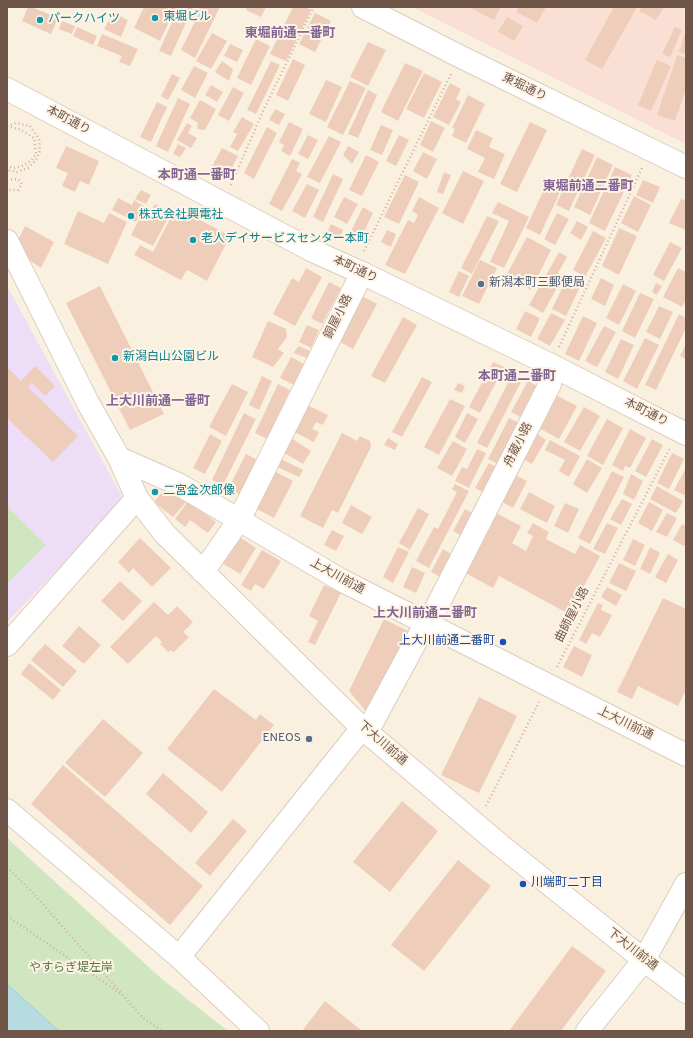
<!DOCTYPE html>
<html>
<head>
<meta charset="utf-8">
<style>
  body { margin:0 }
  #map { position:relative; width:693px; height:1038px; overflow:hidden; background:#faf0e0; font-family:Overpass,sans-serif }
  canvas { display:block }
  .frame { position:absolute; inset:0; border:8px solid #6f5649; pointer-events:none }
</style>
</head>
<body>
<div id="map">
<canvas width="693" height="1038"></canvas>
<div class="frame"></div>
</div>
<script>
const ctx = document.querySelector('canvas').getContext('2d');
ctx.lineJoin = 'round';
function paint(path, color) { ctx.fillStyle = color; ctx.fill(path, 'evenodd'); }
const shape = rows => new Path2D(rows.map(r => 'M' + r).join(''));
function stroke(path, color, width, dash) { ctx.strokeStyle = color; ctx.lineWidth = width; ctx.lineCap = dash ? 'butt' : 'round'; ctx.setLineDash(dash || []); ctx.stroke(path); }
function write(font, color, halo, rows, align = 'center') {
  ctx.font = font + ' Overpass,"Noto Sans JP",sans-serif'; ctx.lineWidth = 4; ctx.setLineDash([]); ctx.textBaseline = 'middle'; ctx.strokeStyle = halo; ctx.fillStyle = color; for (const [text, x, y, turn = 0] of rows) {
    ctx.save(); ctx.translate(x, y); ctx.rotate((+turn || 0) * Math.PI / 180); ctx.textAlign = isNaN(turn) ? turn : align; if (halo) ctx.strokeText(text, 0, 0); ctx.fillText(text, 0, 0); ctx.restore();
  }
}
paint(shape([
  [412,7,686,7,686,144]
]), '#fadfd4');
paint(shape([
  [7,286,121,495,121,503,7,622]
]), '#edddf6');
paint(shape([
  [7,506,46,545,7,584],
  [7,838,163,980,228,1031,59,1031,7,984]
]), '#d0e6c0');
const water = shape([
  [7,984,59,1031,7,1031,7,984]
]);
paint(water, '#b6dce2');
stroke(water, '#9dccd3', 1);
paint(shape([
  [28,7,32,7,58,18,51,34,22,21],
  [144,7,176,7,160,41,134,28],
  [179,7,193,7,171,56,159,51],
  [202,7,220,7,195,58,181,50],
  [247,7,266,7,261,17,246,10],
  [293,7,305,7,311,10,286,61,270,54],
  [469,7,501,7,494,20],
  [519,7,546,7,537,23,516,12],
  [614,7,637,7,602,69,585,60],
  [642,7,664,7,656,20,639,11],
  [113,13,128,20,121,37,104,29],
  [315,13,331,21,315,52,299,44],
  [507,17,523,26,514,41,498,32],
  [62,21,75,26,72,34,59,29],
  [77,27,97,36,93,45,73,36],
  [675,27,682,30,670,57,662,54],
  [686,30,686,54,679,52],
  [212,33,227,41,211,69,196,61],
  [102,34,138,49,130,66,119,62,122,56,97,46],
  [256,39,270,46,251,85,237,78],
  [368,42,386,50,368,86,350,77],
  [230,44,243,50,237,62,224,56],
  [677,55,686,58,686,89,675,121,657,115],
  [293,59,305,65,288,101,276,95],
  [657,60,671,66,651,111,638,105],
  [222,61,233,69,229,81,215,72],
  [271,61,280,65,256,114,247,110],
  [405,63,423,71,398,121,381,112],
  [194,66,208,73,195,98,181,90],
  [424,73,442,82,424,118,406,109],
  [172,74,180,78,168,100,161,96],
  [326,80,342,87,326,122,309,114],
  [350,81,366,88,343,135,327,127],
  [450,83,461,89,456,99,461,102,449,125,433,117],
  [211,85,223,92,217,102,205,95],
  [233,87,244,93,229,121,218,115],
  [368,90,377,95,358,138,348,134],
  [468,95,485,104,466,143,452,136,455,129,452,128],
  [178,98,190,104,168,152,156,146],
  [200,100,216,109,205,130,197,129,198,123,190,118],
  [157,102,167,107,151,142,140,137],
  [275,109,285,114,279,125,269,120],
  [242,117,254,124,238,151,230,147,237,134,233,132],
  [431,121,445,128,433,152,420,145],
  [289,122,303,129,290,156,281,151,284,145,279,142],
  [530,122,547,130,517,192,500,184],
  [187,123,192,126,188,133,197,138,191,148,177,140],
  [381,125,393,130,382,155,370,150],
  [267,127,277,133,254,179,244,173],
  [476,130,493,138,489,147,505,154,494,179,478,172,485,158,467,149],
  [308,135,318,140,308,159,298,154],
  [399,135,409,140,396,166,386,161],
  [329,136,341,142,320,183,307,177],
  [178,144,186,148,180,157,173,154],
  [66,146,99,161,89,185,80,181,75,192,62,186,68,173,56,168],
  [348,146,359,152,352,164,343,155],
  [222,148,238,156,225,181,209,172],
  [582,149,595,155,569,211,556,205],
  [423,152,437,159,427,179,413,171],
  [366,155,379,162,362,196,349,190],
  [597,157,613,165,590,215,574,207],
  [292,159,300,163,296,171,302,174,282,211,269,204],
  [615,167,632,175,605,231,589,223],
  [463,171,484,181,463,224,442,213],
  [444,172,451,175,443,194,437,192],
  [333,174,343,179,323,222,313,217],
  [405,175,419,182,399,224,384,217],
  [643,180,660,187,653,203,636,195],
  [307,184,319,190,305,218,292,211],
  [546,185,560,192,540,235,526,228],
  [141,190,151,195,146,204,135,199],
  [634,196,651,205,638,232,621,223],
  [344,197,358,204,347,224,334,217],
  [419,197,439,208,405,274,385,265,408,220,414,223,418,215,412,211],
  [118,198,132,205,134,200,144,206,136,222,112,210],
  [681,199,686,201,686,230,669,223],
  [498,202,529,217,504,268,490,262,509,221,492,213],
  [155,204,171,212,153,246,131,235,140,218,146,221],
  [176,207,230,236,207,281,187,270,181,280,134,255,140,245,153,252],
  [363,207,373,213,358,244,347,239],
  [78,211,104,223,109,213,127,222,108,264,64,244],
  [557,213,569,219,555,245,544,239],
  [487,216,499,221,472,274,461,268],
  [577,221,588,227,581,240,570,233],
  [331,224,343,230,339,239,327,233],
  [25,226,54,242,41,268,26,258,18,240],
  [619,228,637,236,619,275,602,266],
  [387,230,396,234,391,247,381,242],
  [593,231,606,238,585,277,573,270],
  [527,237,551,250,531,290,506,276],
  [670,242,682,248,664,281,653,275],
  [559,252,567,257,558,273,563,277,543,313,529,305],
  [480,260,497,268,479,304,462,296],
  [306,268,322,277,295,326,273,314,292,278,299,282],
  [678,268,686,272,686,300,682,307,663,297],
  [459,271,469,276,459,297,449,292],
  [569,274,583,281,566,316,552,309],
  [601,278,614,285,605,306,591,299],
  [329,282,341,288,322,324,311,318],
  [656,283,662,286,657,295,652,292],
  [623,284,636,291,619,325,606,318],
  [100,286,164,414,130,430,66,303],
  [640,293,654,299,635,338,622,331],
  [362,296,377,304,353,349,338,341],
  [659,306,673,312,660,339,646,332],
  [525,311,540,318,531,337,516,329],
  [551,313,565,320,550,346,537,339],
  [679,314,686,318,686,328,656,390,645,385],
  [583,316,597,323,579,361,565,354],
  [403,317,417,325,385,383,371,376],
  [268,321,286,329,287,337,278,349,284,353,273,367,252,357],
  [307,325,319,330,311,348,299,342],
  [604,326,616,332,597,367,585,361],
  [645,338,659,345,637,389,623,381],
  [621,339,634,345,618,379,605,372],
  [686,344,686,359,680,356],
  [299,346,310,351,307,358,293,353],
  [291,357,304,364,294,385,280,378],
  [493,362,504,367,480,413,469,407],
  [35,366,55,386,45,396,32,383,28,387,78,436,53,462,7,418,7,367,21,381],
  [512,375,522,380,487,448,477,443],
  [262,376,272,381,259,410,249,405],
  [422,377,432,382,402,437,392,432],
  [528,381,541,388,524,419,511,412],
  [458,383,465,386,462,393,454,390],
  [232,384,248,392,226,436,209,427],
  [278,384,290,390,267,439,255,433],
  [554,394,577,406,559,439,537,427],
  [450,399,465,406,439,455,424,447],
  [307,405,328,415,323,425,316,422,312,429,319,432,314,442,294,432],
  [584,407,600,416,580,451,564,442],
  [244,413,256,419,223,485,212,480],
  [467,413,478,419,465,443,455,437],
  [509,418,523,425,502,466,488,459],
  [607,419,623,428,603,465,587,456],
  [630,429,646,438,630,468,625,466,623,471,612,465],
  [534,432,546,440,532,464,519,457],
  [342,433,357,441,360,436,370,441,371,447,338,513,332,510,323,528,300,516],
  [210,434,222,441,205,474,193,468],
  [291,438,311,451,303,464,283,452],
  [388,438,398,444,395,450,384,445],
  [652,439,663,445,646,477,635,471],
  [550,440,580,456,569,477,559,471,565,460,545,450],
  [453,441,467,449,452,476,437,468],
  [477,449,486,453,469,488,455,481,462,467,467,469],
  [672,453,684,459,669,489,657,483],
  [246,454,258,460,241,495,228,489],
  [279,458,303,470,299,477,275,466],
  [587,459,602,468,587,493,573,484],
  [489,463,500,469,486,494,475,488],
  [686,468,686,496,674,490],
  [274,471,293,481,274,518,255,508],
  [612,471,624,477,590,544,578,538],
  [511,473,527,481,513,508,497,499],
  [631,474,643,481,634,500,623,494],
  [455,484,469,491,429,568,416,561,434,527,438,529,457,492,452,489],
  [167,486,186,502,173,517,154,502],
  [657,486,683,501,676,513,650,499],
  [529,492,555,506,547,523,520,509],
  [622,499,632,504,621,525,610,519],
  [188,501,216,522,208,533,190,520,185,527,175,519],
  [649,502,663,510,652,531,638,523],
  [565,503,579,509,568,533,554,526],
  [351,505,372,517,362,534,342,523],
  [418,508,429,514,410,550,399,543],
  [465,509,476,515,464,537,453,531],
  [496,513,521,526,512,543,526,551,533,536,527,533,533,523,549,532,546,539,575,554,580,545,600,556,569,614,499,576,493,588,464,572],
  [667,513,677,518,667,537,656,532],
  [607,523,618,528,605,554,593,549],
  [682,524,686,526,686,543,684,546,673,540],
  [332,530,344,536,336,551,324,545],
  [234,533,256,548,240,574,217,560],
  [140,538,171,568,152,587,133,568,129,573,118,562],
  [633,539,645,545,635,566,623,560],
  [398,547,409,552,393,583,383,577],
  [650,547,660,553,650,574,640,569],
  [443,549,454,556,442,578,431,572],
  [262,550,281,561,264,589,255,584,251,591,241,585],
  [668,554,678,560,666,583,655,577],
  [619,563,636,571,626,591,609,583],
  [412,567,425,573,416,593,403,587],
  [120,581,142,601,123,621,101,601],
  [324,585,341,593,315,645,308,642,318,621,309,616],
  [607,587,622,595,616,606,601,597],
  [663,598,686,609,686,690,678,706,638,686,632,699,617,692],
  [154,602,168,615,177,606,193,622,183,632,189,637,173,653,171,650,168,652,160,644,162,642,156,636,128,664,110,647],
  [598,603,603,605,601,610,612,615,600,637,592,633,586,644,579,640],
  [384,619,410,632,369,715,349,691],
  [79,626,101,645,84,664,62,646],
  [45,644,77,671,63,687,31,660],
  [574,646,592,655,582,677,563,667],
  [29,663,61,690,53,700,21,674],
  [214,689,256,720,260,714,274,725,222,792,167,749],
  [479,697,517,716,479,793,441,775],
  [103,719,143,753,105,797,65,763],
  [63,765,203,886,170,925,31,804],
  [163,773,208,812,191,833,146,794],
  [402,801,438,831,390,892,353,862],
  [233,819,247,831,210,876,195,863],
  [458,860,491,886,424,971,391,945],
  [572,946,606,971,561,1031,509,1031],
  [325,1001,361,1030,360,1031,302,1031]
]), '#eeceba');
const minor = shape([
  [363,7,459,56,686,167],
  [7,89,311,250,362,273,551,365,686,434],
  [7,241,88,403,119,458,137,498,164,533,362,728,499,844,644,960,686,992],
  [119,458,178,484,341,580,686,755],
  [203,572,239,520,362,273],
  [7,645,137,498],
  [367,732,421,632,428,624,550,384,551,365],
  [7,810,179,957,258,1031],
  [179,957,362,728],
  [587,1031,644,960,686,884]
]);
stroke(minor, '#deccbd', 24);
stroke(shape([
  [7,126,21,130,34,138,36,154,32,160,22,166,14,168,7,166],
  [7,180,18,179,22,184,18,190,7,190],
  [231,185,263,111,314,7],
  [364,251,451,74],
  [559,347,642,168],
  [557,667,670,448],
  [486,806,539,702],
  [7,867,33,893,143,1018,162,1031],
  [7,916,121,994]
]), '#d2b19d', 2.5, [1, 3]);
stroke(minor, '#fff', 22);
stroke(shape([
  [7,126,16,123,30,126,39,139,40,151,36,160,28,168,17,172,7,170]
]), '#d2b19d', 2.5, [1, 3]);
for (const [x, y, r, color] of [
  [155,18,4,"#0f9aa8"],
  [40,20,4,"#0f9aa8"],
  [131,216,4,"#0f9aa8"],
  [193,240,4,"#0f9aa8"],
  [481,284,4,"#5c6f8a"],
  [115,358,4,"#0f9aa8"],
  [155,492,4,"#0f9aa8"],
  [503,642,4,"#1a4fb4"],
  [309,739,4,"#5c6f8a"],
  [523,884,4,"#1a4fb4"]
]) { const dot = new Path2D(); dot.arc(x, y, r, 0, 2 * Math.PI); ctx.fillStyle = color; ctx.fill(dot); stroke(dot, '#fef4e6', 1.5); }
write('12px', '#0d838f', '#fef4e6', [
  ["東堀ビル",163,18],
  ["パークハイツ",48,20],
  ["株式会社興電社",139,216],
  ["老人デイサービスセンター本町",201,240],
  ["新潟白山公園ビル",123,358],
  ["二宮金次郎像",163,492]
], 'left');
write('12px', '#6f5649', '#fef4e6', [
  ["東堀通り",524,88,26],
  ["本町通り",68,121,28],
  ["本町通り",355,270,25],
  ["銅屋小路",339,317,-64],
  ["本町通り",646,413,27],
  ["舟蔵小路",519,445,-63],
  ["上大川前通",337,577,29],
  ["曲師屋小路",573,615,-63],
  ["上大川前通",625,724,26],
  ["下大川前通",382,744,41],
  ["下大川前通",632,950,38]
]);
write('12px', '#4e5e75', '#fef4e6', [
  ["新潟本町三郵便局",489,284],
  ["ENEOS",301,739,"right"]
], 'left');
write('12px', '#164399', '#fef4e6', [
  ["上大川前通二番町",495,642],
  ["川端町二丁目",531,884,"left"]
], 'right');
write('12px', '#557a45', '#fef4e6', [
  ["やすらぎ堤左岸",71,969]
]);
write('bold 13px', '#836593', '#fef4e6', [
  ["東堀前通一番町",290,34],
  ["本町通一番町",197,176],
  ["東堀前通二番町",588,187],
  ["本町通二番町",517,377],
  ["上大川前通一番町",158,402],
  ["上大川前通二番町",425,614]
]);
</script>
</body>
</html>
